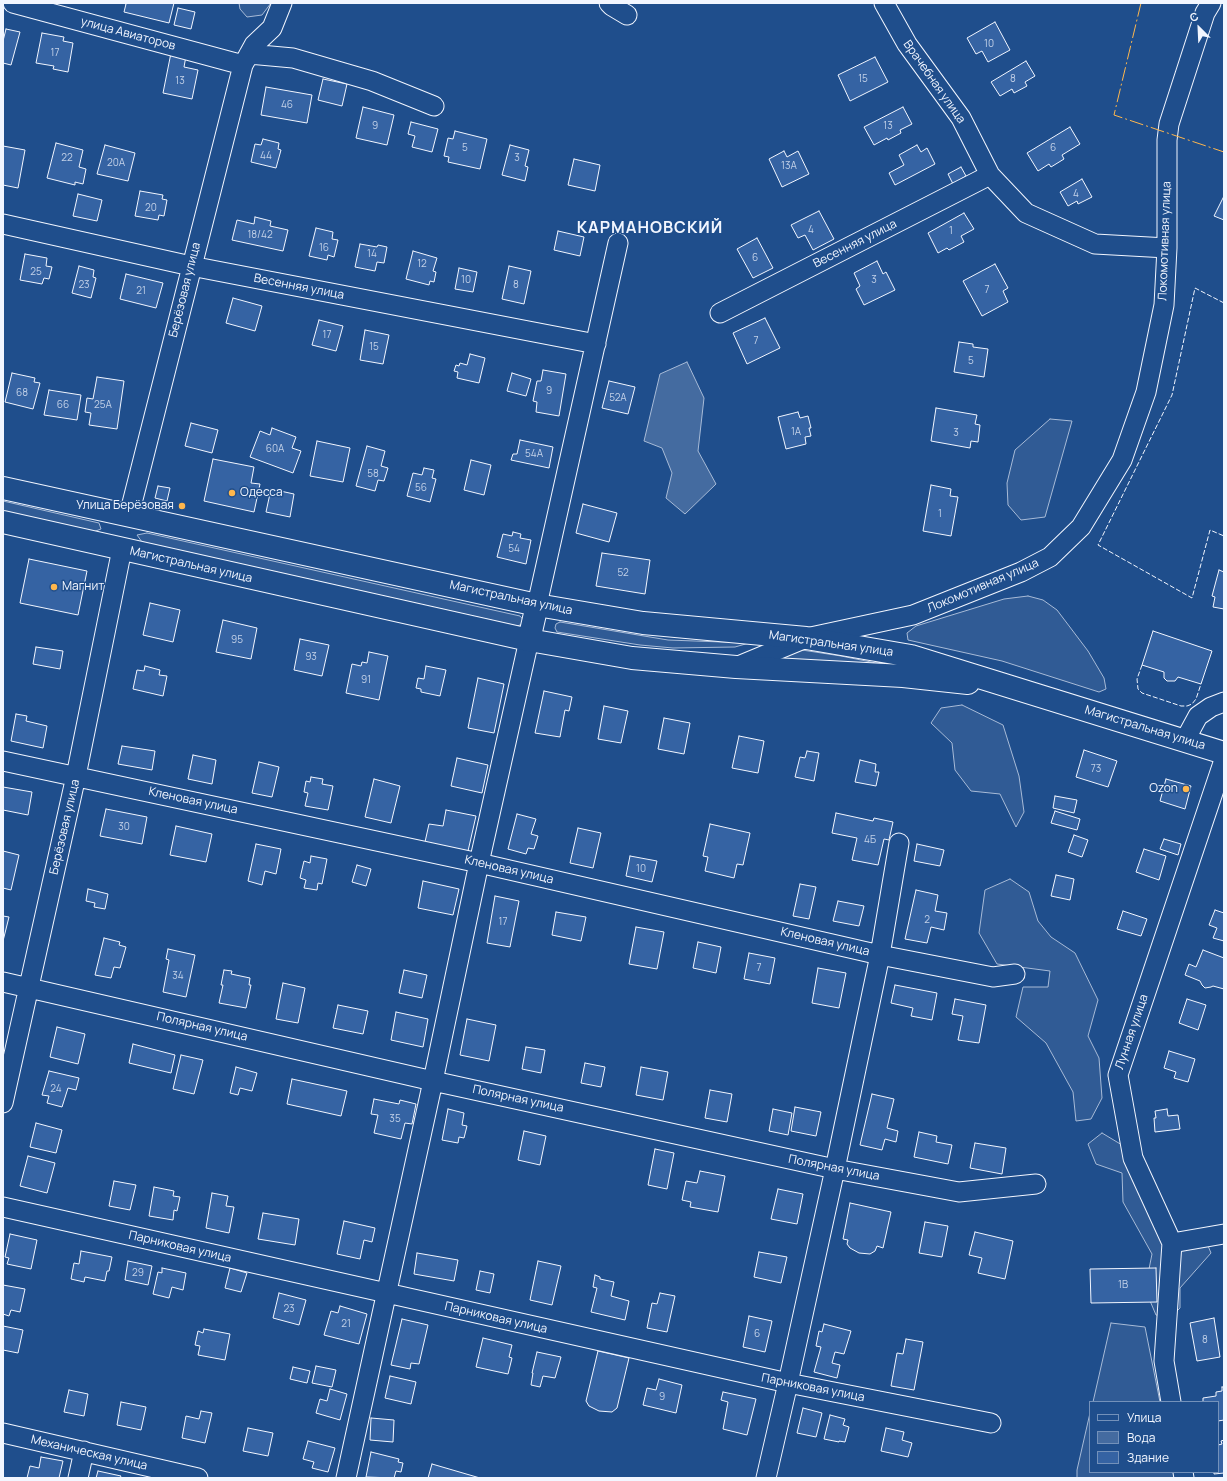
<!DOCTYPE html>
<html>
<head>
<meta charset="utf-8">
<style>
  body { margin:0 }
  #map { position:relative; width:1227px; height:1481px; overflow:hidden; background:#1f4e8c; font-family:Manrope,sans-serif }
  canvas { display:block }
  .frame { position:absolute; inset:0; border:4px solid #f2f6ff; pointer-events:none }
  .legend { position:absolute; left:1089px; top:1401px; width:130px; height:72px; box-sizing:border-box; background:#1f4e8c; border:1px solid #7391ba; margin:0; padding:5px 7px; list-style:none; font-size:12px; color:#f2f6ff }
  .legend li { display:flex; align-items:center; gap:8px; height:20px }
  .legend b { width:20px; border:1px solid #7391ba }
  .north { position:absolute; left:1179px; top:8px; width:40px; height:40px; -webkit-text-stroke:3px #1f4e8c; paint-order:stroke; rotate:336deg; font-size:11px; font-weight:700; line-height:16px; text-align:center; color:#f2f6ff }
  .north::after { content:''; display:block; margin:auto; width:14px; height:18px; background:#f2f6ff; clip-path:polygon(50% 0,100% 100%,50% 72%,0 100%) }
</style>
</head>
<body>
<div id="map">
<canvas width="1227" height="1481"></canvas>
<div class="frame"></div>
<ul class="legend">
<li><b style="height:5px;background:#1f4e8c"></b>Улица</li>
<li><b style="height:11px;background:#446ba0"></b>Вода</li>
<li><b style="height:11px;background:#3563a3"></b>Здание</li>
</ul>
<div class="north">С</div>
</div>
<script>
const ctx = document.querySelector('canvas').getContext('2d');
ctx.lineJoin = 'round';
function paint(path, color) { ctx.fillStyle = color; ctx.fill(path, 'evenodd'); }
const shape = rows => new Path2D(rows.map(r => 'M' + r).join(''));
function stroke(path, color, width, dash) { ctx.strokeStyle = color; ctx.lineWidth = width; ctx.lineCap = dash ? 'butt' : 'round'; ctx.setLineDash(dash || []); ctx.stroke(path); }
function write(font, color, halo, rows, align = 'center') {
  ctx.font = font + ' Manrope,sans-serif'; ctx.lineWidth = 3; ctx.setLineDash([]); ctx.textBaseline = 'middle'; ctx.strokeStyle = halo; ctx.fillStyle = color; for (const [text, x, y, turn = 0] of rows) {
    ctx.save(); ctx.translate(x, y); ctx.rotate((+turn || 0) * Math.PI / 180); ctx.textAlign = isNaN(turn) ? turn : align; if (halo) ctx.strokeText(text, 0, 0); ctx.fillText(text, 0, 0); ctx.restore();
  }
}
const built = shape([
  [239,3,271,3,262,15,247,17,240,9,239,3],
  [1050,419,1072,421,1045,517,1021,520,1008,505,1007,483,1015,450,1050,419],
  [3,501,99,523,101,529,93,532,3,512,3,501],
  [147,533,520,616,526,623,517,626,142,542,137,535,147,533],
  [1028,596,1043,600,1057,610,1088,651,1104,678,1106,689,1099,692,1002,661,908,640,907,633,916,626,1004,599,1028,596],
  [560,622,668,640,749,643,735,647,673,648,640,645,557,632,555,628,556,624,560,622],
  [802,650,841,656,891,666,773,661,802,650],
  [962,705,1003,725,1019,776,1024,812,1016,827,1000,794,971,791,955,770,952,743,931,723,941,708,962,705],
  [1010,879,1029,892,1038,921,1051,937,1075,953,1098,1000,1088,1036,1099,1058,1102,1098,1091,1119,1076,1121,1073,1092,1046,1043,1016,1017,1023,987,1048,987,1050,971,997,964,979,933,985,890,1010,879],
  [1102,1133,1122,1145,1180,1235,1206,1241,1211,1253,1180,1288,1180,1308,1170,1318,1156,1315,1145,1289,1152,1254,1123,1202,1122,1173,1096,1164,1088,1144,1102,1133],
  [1111,1323,1145,1327,1160,1402,1093,1402,1111,1323],
  [1090,1413,1090,1472,1175,1472,1176,1478,1077,1478,1077,1470,1090,1413]
]);
paint(built, '#305b95');
stroke(built, '#a8bbd7', 1);
const water = shape([
  [687,362,704,398,698,451,716,484,685,514,666,498,672,473,662,448,644,441,660,374,687,362]
]);
paint(water, '#446ba0');
stroke(water, '#a8bbd7', 1);
const building = shape([
  [123,3,174,3,169,23,124,12,126,4,123,3],
  [178,8,195,12,191,29,174,25,178,8],
  [995,22,1010,50,988,62,982,51,976,54,967,38,995,22],
  [6,29,20,32,11,65,3,63,3,41,6,29],
  [42,33,64,37,63,41,73,43,68,72,53,69,54,66,36,63,42,33],
  [171,53,186,56,184,67,198,70,192,99,163,93,171,53],
  [875,57,888,82,850,101,838,75,875,57],
  [1026,61,1035,76,1025,82,1027,86,1014,93,1012,89,1000,96,991,82,1026,61],
  [323,79,347,84,342,106,318,100,323,79],
  [266,87,312,95,307,123,261,115,266,87],
  [363,107,394,115,387,145,356,138,363,107],
  [903,107,912,124,900,130,901,133,888,140,887,138,874,145,864,127,903,107],
  [411,122,438,129,432,152,412,147,415,136,408,134,411,122],
  [1070,127,1080,144,1062,155,1064,159,1051,167,1049,164,1038,171,1027,153,1070,127],
  [455,131,487,139,480,169,448,162,449,157,444,156,448,138,453,139,455,131],
  [263,139,279,143,278,149,281,150,276,168,251,162,255,144,261,145,263,139],
  [56,143,83,150,79,167,86,169,83,184,75,182,75,185,47,178,56,143],
  [105,145,135,153,128,181,97,174,105,145],
  [510,145,529,150,525,166,528,167,525,181,502,175,510,145],
  [917,145,921,152,927,148,935,164,895,185,889,173,904,165,899,155,917,145],
  [3,146,25,150,18,188,3,185,3,146],
  [784,151,787,157,798,151,809,174,782,187,769,159,784,151],
  [574,159,600,165,595,191,568,185,574,159],
  [961,167,966,176,953,184,948,174,961,167],
  [1082,179,1092,197,1078,204,1077,201,1068,206,1060,192,1082,179],
  [140,191,163,195,162,199,167,200,164,216,159,215,158,220,135,216,140,191],
  [78,194,102,200,97,221,73,216,78,194],
  [1224,196,1224,220,1214,216,1224,196],
  [819,211,834,239,813,250,805,235,798,238,791,225,819,211],
  [964,213,974,229,961,236,964,242,949,250,947,248,938,253,928,233,964,213],
  [255,217,271,221,270,226,288,230,283,251,232,240,237,220,254,224,255,217],
  [316,228,333,232,332,239,338,240,334,257,328,255,327,260,309,256,316,228],
  [558,231,584,237,580,256,554,250,558,231],
  [757,238,773,268,753,278,737,249,757,238],
  [360,244,377,247,378,245,387,247,384,263,377,262,375,271,355,267,360,244],
  [413,251,437,258,433,271,436,272,434,282,430,281,429,285,406,279,413,251],
  [25,254,47,258,46,266,52,267,49,279,44,278,42,284,20,280,25,254],
  [877,261,883,274,886,272,895,290,864,305,856,289,860,286,854,273,877,261],
  [995,264,1008,288,1003,291,1008,302,982,316,963,281,995,264],
  [79,266,94,270,93,277,96,278,91,298,72,293,79,266],
  [509,266,531,271,524,304,502,299,509,266],
  [459,268,477,272,473,292,455,289,459,268],
  [126,274,163,283,156,308,120,299,126,274],
  [233,298,262,306,255,331,226,323,233,298],
  [765,318,780,348,747,364,733,333,765,318],
  [319,320,343,326,336,351,312,345,319,320],
  [365,330,389,335,383,364,360,360,365,330],
  [959,342,973,344,973,347,988,349,984,377,954,372,959,342],
  [470,354,485,358,479,383,457,378,458,372,454,371,456,365,459,366,460,363,467,365,470,354],
  [543,370,566,374,559,416,536,412,537,402,533,401,537,381,541,381,543,370],
  [12,373,35,378,34,382,40,383,33,409,5,402,12,373],
  [512,373,531,379,526,396,507,391,512,373],
  [97,377,124,381,117,429,89,425,91,413,85,412,87,398,93,399,97,377],
  [609,381,635,387,628,414,602,408,609,381],
  [49,390,81,395,77,420,44,415,49,390],
  [936,408,977,415,975,424,980,425,978,442,971,441,970,448,931,441,936,408],
  [798,412,800,418,808,416,811,428,809,428,811,436,805,437,806,444,786,449,778,417,798,412],
  [191,423,218,430,212,453,185,446,191,423],
  [272,428,296,437,292,448,301,451,293,473,250,457,260,431,270,435,272,428],
  [520,440,553,447,549,468,511,460,513,454,517,454,520,440],
  [317,441,350,448,343,482,310,476,317,441],
  [367,446,385,451,381,466,388,468,384,481,378,480,375,491,356,486,367,446],
  [213,459,254,467,251,483,260,484,254,512,204,501,213,459],
  [471,460,491,465,484,495,464,490,471,460],
  [424,468,434,470,432,478,436,479,430,502,407,496,413,473,422,475,424,468],
  [931,485,951,489,950,496,958,497,951,536,923,531,931,485],
  [158,486,170,488,167,501,155,498,158,486],
  [271,489,294,494,290,517,266,512,271,489],
  [583,504,617,513,609,542,576,533,583,504],
  [513,532,521,534,520,538,531,540,526,564,497,557,503,534,512,536,513,532],
  [602,553,650,560,645,594,596,586,602,553],
  [29,559,87,571,78,615,20,603,29,559],
  [1219,570,1224,572,1224,609,1213,607,1215,597,1212,596,1219,570],
  [150,603,180,610,173,642,143,635,150,603],
  [223,620,257,628,251,659,216,652,223,620],
  [1153,631,1212,651,1201,684,1178,677,1175,681,1167,681,1164,678,1164,672,1142,665,1153,631],
  [300,639,329,645,322,676,294,670,300,639],
  [36,647,63,651,60,669,33,664,36,647],
  [369,652,388,656,379,700,346,693,352,664,361,666,362,662,367,663,369,652],
  [145,666,160,670,159,675,167,676,163,696,133,689,137,670,144,671,145,666],
  [426,666,446,670,440,696,421,692,421,689,416,688,418,678,424,679,426,666],
  [478,678,504,684,494,733,468,728,478,678],
  [544,691,572,697,569,711,565,710,560,737,535,733,544,691],
  [604,706,628,711,621,743,598,739,604,706],
  [16,714,27,716,26,721,47,726,43,748,11,741,16,714],
  [664,718,690,723,684,754,658,749,664,718],
  [739,736,764,741,758,773,732,768,739,736],
  [122,746,155,751,152,770,118,764,122,746],
  [1084,750,1117,761,1108,787,1076,777,1084,750],
  [807,751,819,753,814,781,795,777,800,757,805,758,807,751],
  [193,755,216,760,212,784,188,779,193,755],
  [457,758,488,765,482,793,451,786,457,758],
  [860,760,876,764,875,772,879,772,876,786,855,782,860,760],
  [259,762,279,767,272,797,252,793,259,762],
  [311,777,323,779,322,784,333,786,328,810,305,806,308,793,304,792,306,781,310,782,311,777],
  [374,779,400,786,391,823,365,817,374,779],
  [1166,779,1191,786,1185,809,1160,801,1166,779],
  [3,787,32,792,28,815,3,810,3,787],
  [1055,796,1077,800,1074,813,1053,808,1055,796],
  [106,809,147,817,142,844,100,836,106,809],
  [446,810,476,816,468,851,425,842,429,824,443,826,446,810],
  [1055,811,1080,819,1077,830,1051,823,1055,811],
  [836,813,873,821,874,818,893,822,889,840,884,839,878,865,852,860,857,838,832,833,836,813],
  [517,814,536,819,531,834,538,836,534,849,528,848,526,854,508,849,517,814],
  [710,824,750,833,743,865,737,864,734,878,705,871,708,857,703,856,710,824],
  [176,826,212,834,206,862,170,855,176,826],
  [578,828,601,833,593,868,570,863,578,828],
  [1074,835,1088,840,1082,857,1068,852,1074,835],
  [1164,839,1181,844,1178,855,1160,849,1164,839],
  [256,844,281,849,276,874,265,871,262,885,248,881,256,844],
  [917,844,944,850,940,866,914,861,917,844],
  [1144,849,1166,856,1159,880,1136,872,1144,849],
  [3,851,19,855,11,890,3,888,3,851],
  [311,856,327,859,322,884,318,883,317,890,304,888,306,880,300,878,304,861,310,863,311,856],
  [630,856,657,861,652,882,626,876,630,856],
  [357,865,371,869,366,886,352,882,357,865],
  [1056,875,1074,879,1070,900,1051,896,1056,875],
  [423,881,459,889,453,915,418,908,423,881],
  [800,884,816,887,809,919,793,916,800,884],
  [88,889,108,894,105,909,94,907,95,903,86,901,88,889],
  [916,890,938,895,935,911,947,913,944,930,931,927,927,943,905,939,916,890],
  [495,896,519,901,510,947,487,943,495,896],
  [838,901,864,906,859,926,833,921,838,901],
  [1215,910,1224,913,1224,941,1213,938,1217,928,1209,925,1215,910],
  [1123,911,1147,919,1141,936,1117,929,1123,911],
  [556,912,586,917,581,941,552,935,556,912],
  [3,916,9,917,3,941,3,916],
  [636,927,664,932,657,969,629,964,636,927],
  [104,938,120,942,119,945,126,947,120,968,114,967,111,978,95,975,104,938],
  [698,942,721,947,716,973,693,968,698,942],
  [168,949,195,955,186,997,163,992,169,960,166,959,168,949],
  [1203,950,1224,958,1224,989,1213,986,1211,987,1205,988,1202,985,1200,981,1185,975,1189,964,1196,967,1203,950],
  [749,953,775,958,770,984,744,979,749,953],
  [818,968,846,973,839,1008,812,1003,818,968],
  [224,970,232,971,231,974,250,978,249,985,251,985,246,1008,219,1003,223,985,221,985,224,970],
  [404,970,427,975,422,998,399,993,404,970],
  [283,983,305,988,298,1023,276,1019,283,983],
  [895,985,937,993,932,1020,911,1016,913,1008,891,1003,895,985],
  [955,999,986,1005,979,1043,958,1040,963,1016,952,1014,955,999],
  [1187,999,1206,1005,1198,1030,1179,1023,1187,999],
  [338,1005,368,1011,363,1034,333,1028,338,1005],
  [396,1012,428,1019,423,1047,391,1040,396,1012],
  [467,1019,496,1025,489,1061,460,1055,467,1019],
  [57,1027,85,1034,78,1064,50,1057,57,1027],
  [133,1044,175,1055,171,1073,129,1063,133,1044],
  [526,1047,545,1050,541,1073,522,1069,526,1047],
  [1169,1051,1195,1059,1188,1082,1174,1078,1176,1072,1164,1068,1169,1051],
  [181,1055,203,1060,194,1094,173,1089,181,1055],
  [585,1063,605,1067,601,1087,581,1083,585,1063],
  [236,1067,257,1073,252,1091,240,1088,238,1095,230,1093,236,1067],
  [641,1067,668,1072,663,1100,636,1095,641,1067],
  [49,1071,79,1078,76,1090,68,1088,62,1107,47,1103,49,1096,42,1095,49,1071],
  [292,1079,347,1091,341,1116,287,1104,292,1079],
  [710,1090,732,1094,727,1122,705,1118,710,1090],
  [872,1094,894,1099,887,1128,898,1131,896,1142,885,1139,882,1150,860,1145,872,1094],
  [374,1099,399,1104,400,1100,416,1104,412,1124,405,1123,401,1139,374,1133,378,1115,371,1114,374,1099],
  [795,1107,821,1112,816,1136,791,1131,795,1107],
  [448,1109,464,1113,462,1125,467,1126,464,1138,459,1137,458,1143,442,1140,448,1109],
  [773,1109,792,1113,788,1135,769,1131,773,1109],
  [1167,1109,1168,1116,1178,1115,1180,1129,1155,1132,1154,1118,1156,1118,1155,1111,1167,1109],
  [36,1123,62,1130,56,1153,30,1147,36,1123],
  [524,1131,546,1136,540,1165,518,1160,524,1131],
  [919,1132,937,1136,936,1142,952,1145,948,1164,914,1157,919,1132],
  [975,1143,1006,1148,1002,1174,970,1168,975,1143],
  [655,1149,674,1153,667,1189,648,1185,655,1149],
  [28,1156,55,1163,47,1193,20,1186,28,1156],
  [700,1171,725,1176,718,1212,690,1207,691,1202,682,1200,686,1181,697,1183,700,1171],
  [114,1181,136,1185,130,1210,109,1206,114,1181],
  [154,1187,174,1191,173,1196,180,1197,177,1211,174,1210,173,1220,149,1216,154,1187],
  [778,1189,803,1194,797,1224,771,1219,778,1189],
  [212,1193,228,1196,226,1206,234,1207,229,1233,206,1228,212,1193],
  [850,1203,891,1212,883,1248,877,1246,875,1251,870,1254,859,1253,850,1248,847,1244,848,1240,843,1239,850,1203],
  [263,1213,299,1219,295,1245,258,1239,263,1213],
  [344,1221,375,1228,372,1242,364,1240,360,1259,337,1254,344,1221],
  [925,1222,948,1226,942,1257,919,1253,925,1222],
  [975,1232,1013,1241,1005,1279,978,1273,982,1258,969,1255,975,1232],
  [10,1234,37,1240,31,1269,7,1264,9,1258,5,1257,10,1234],
  [81,1251,112,1257,109,1271,107,1271,105,1281,85,1277,84,1282,71,1279,74,1263,79,1264,81,1251],
  [759,1252,787,1257,781,1283,754,1277,759,1252],
  [417,1253,458,1260,454,1281,414,1274,417,1253],
  [128,1261,152,1266,148,1285,125,1280,128,1261],
  [538,1261,561,1266,552,1305,530,1300,538,1261],
  [162,1268,186,1273,183,1290,172,1287,169,1298,153,1294,158,1272,162,1273,162,1268],
  [230,1268,247,1273,241,1292,225,1288,230,1268],
  [1156,1268,1157,1302,1091,1303,1090,1269,1156,1268],
  [480,1271,494,1274,490,1293,476,1290,480,1271],
  [595,1275,600,1277,600,1279,614,1282,611,1296,629,1301,625,1320,591,1312,597,1288,593,1287,595,1275],
  [3,1285,25,1289,20,1312,11,1310,9,1316,3,1314,3,1285],
  [279,1293,306,1300,299,1325,273,1318,279,1293],
  [660,1293,675,1296,667,1332,647,1328,652,1303,657,1304,660,1293],
  [340,1306,367,1314,359,1344,324,1335,331,1311,338,1313,340,1306],
  [749,1316,772,1321,765,1352,743,1347,749,1316],
  [1214,1318,1220,1357,1197,1361,1190,1323,1214,1318],
  [402,1319,428,1325,419,1364,411,1363,410,1369,391,1365,402,1319],
  [824,1324,851,1331,844,1354,835,1352,832,1363,840,1365,837,1378,814,1372,821,1347,816,1346,819,1331,822,1332,824,1324],
  [3,1326,23,1330,18,1353,3,1350,3,1326],
  [204,1329,230,1334,225,1360,198,1355,200,1346,195,1345,198,1331,203,1333,204,1329],
  [483,1338,512,1345,509,1357,512,1358,508,1374,476,1367,483,1338],
  [906,1339,923,1342,914,1390,891,1386,897,1353,903,1354,906,1339],
  [598,1351,629,1358,617,1408,612,1412,599,1411,589,1406,586,1401,598,1351],
  [537,1352,561,1357,555,1378,543,1376,540,1387,531,1385,533,1373,532,1373,537,1352],
  [316,1366,336,1370,332,1387,312,1383,316,1366],
  [293,1367,310,1371,307,1383,290,1379,293,1367],
  [390,1376,416,1382,411,1404,385,1398,390,1376],
  [659,1379,682,1385,676,1413,643,1405,647,1388,656,1390,659,1379],
  [1222,1387,1224,1387,1224,1420,1218,1421,1218,1402,1203,1402,1203,1398,1216,1396,1216,1392,1222,1391,1222,1387],
  [330,1389,347,1394,340,1420,316,1413,320,1399,327,1401,330,1389],
  [69,1390,88,1394,84,1416,64,1412,69,1390],
  [723,1392,756,1399,747,1435,723,1429,728,1402,721,1400,723,1392],
  [121,1402,146,1407,141,1430,117,1425,121,1402],
  [803,1408,822,1413,816,1437,797,1433,803,1408],
  [201,1411,212,1413,205,1443,182,1438,186,1416,199,1419,201,1411],
  [830,1415,845,1419,843,1425,849,1427,845,1442,839,1441,839,1442,824,1439,830,1415],
  [371,1418,394,1420,393,1442,370,1440,371,1418],
  [248,1428,273,1433,268,1456,243,1451,248,1428],
  [886,1428,904,1432,902,1440,912,1443,908,1457,881,1451,886,1428],
  [1224,1440,1224,1473,1214,1474,1214,1472,1218,1472,1218,1445,1222,1444,1221,1441,1224,1440],
  [308,1441,335,1448,328,1472,312,1468,314,1462,303,1459,308,1441],
  [371,1452,399,1459,398,1462,403,1463,401,1472,396,1471,394,1478,366,1477,371,1452],
  [41,1457,63,1461,59,1478,27,1478,30,1466,39,1468,41,1457],
  [432,1464,480,1478,428,1478,432,1464],
  [98,1471,121,1476,120,1478,96,1478,98,1471]
]);
paint(building, '#3563a3');
stroke(building, '#f2f6ff', 1);
const minor = shape([
  [13,3,243,65],
  [609,3,612,6,627,15],
  [884,3,907,44,961,118,990,175,1026,213,1095,244,1167,248],
  [249,54,293,58,372,81,434,106],
  [3,224,191,266,596,344],
  [720,313,990,175],
  [129,515,243,65,254,45,272,28,282,3],
  [537,605,618,243],
  [736,667,806,638,913,615,1021,572,1050,557,1081,527,1122,460,1146,392,1164,305,1167,248,1167,140,1169,124,1205,13,1211,3],
  [1185,740,1198,716,1211,707,1224,702],
  [3,761,479,863,880,955,993,977,1015,974],
  [3,982,433,1081,835,1169,959,1192,1036,1184],
  [3,1103,76,776,122,549],
  [3,1207,788,1383,991,1423],
  [1172,1243,1224,1234],
  [1171,1402,1164,1361,1172,1243,1133,1158,1118,1075,1224,760],
  [3,1433,198,1478],
  [1183,1472,1184,1478],
  [78,1478,84,1451],
  [346,1478,433,1081,479,863,529,640],
  [766,1478,788,1383,835,1169,880,955,899,843]
]);
const major = shape([
  [3,488,537,605,643,623,806,638,911,656,1224,753],
  [3,522,529,640,632,658,736,667,903,676,968,683],
  [529,640,537,605]
]);
stroke(minor, '#f2f6ff', 21);
stroke(major, '#f2f6ff', 24);
stroke(minor, '#1f4e8c', 19);
stroke(major, '#1f4e8c', 22);
stroke(shape([
  [1224,303,1195,288,1172,395,1098,545,1192,598,1210,530,1224,536],
  [1142,665,1137,679,1138,689,1142,693,1181,706,1187,706,1192,704,1196,699,1201,684]
]), '#f2f6ff', 1, [5, 2]);
stroke(shape([
  [1141,3,1114,115,1224,152]
]), '#ffb74d', 1, [14, 3, 2, 3]);
for (const [x, y, r, color] of [
  [232,493,4,"#ffb74d"],
  [182,506,4,"#ffb74d"],
  [54,587,4,"#ffb74d"],
  [1186,789,4,"#ffb74d"]
]) { const dot = new Path2D(); dot.arc(x, y, r, 0, 2 * Math.PI); ctx.fillStyle = color; ctx.fill(dot); stroke(dot, '#1f4e8c', 1.5); }
write('10px', '#c3d1e8', null, [
  ["10",989,44],
  ["17",55,53],
  ["15",863,79],
  ["8",1013,79],
  ["13",180,81],
  ["46",287,105],
  ["9",375,126],
  ["13",888,126],
  ["5",465,148],
  ["6",1053,148],
  ["44",266,156],
  ["22",67,158],
  ["3",517,158],
  ["20А",116,163],
  ["13А",789,166],
  ["4",1076,194],
  ["20",151,208],
  ["4",811,230],
  ["1",951,231],
  ["18/42",260,235],
  ["16",324,248],
  ["14",372,254],
  ["6",755,258],
  ["12",422,264],
  ["25",36,272],
  ["10",466,280],
  ["3",874,280],
  ["23",84,285],
  ["8",516,285],
  ["7",987,290],
  ["21",141,291],
  ["17",327,335],
  ["7",756,341],
  ["15",374,347],
  ["5",971,361],
  ["9",549,391],
  ["68",22,393],
  ["52А",618,398],
  ["66",63,405],
  ["25А",103,405],
  ["1А",796,432],
  ["3",956,433],
  ["60А",275,449],
  ["54А",534,454],
  ["58",373,474],
  ["56",421,488],
  ["1",940,514],
  ["54",514,549],
  ["52",623,573],
  ["95",237,640],
  ["93",311,657],
  ["91",366,680],
  ["73",1096,769],
  ["30",124,827],
  ["4Б",870,840],
  ["10",641,869],
  ["2",927,920],
  ["17",503,922],
  ["7",759,968],
  ["34",178,976],
  ["24",56,1089],
  ["35",395,1119],
  ["29",138,1273],
  ["1В",1123,1285],
  ["23",289,1309],
  ["21",346,1324],
  ["6",757,1334],
  ["8",1205,1340],
  ["9",662,1397]
]);
write('12px', '#f2f6ff', '#1f4e8c', [
  ["улица Авиаторов",128,34,15],
  ["Врачебная улица",934,82,55],
  ["Локомотивная улица",1165,241,-88],
  ["Весенняя улица",855,244,-27],
  ["Весенняя улица",299,287,11],
  ["Берёзовая улица",185,290,-76],
  ["Магистральная улица",191,565,13],
  ["Локомотивная улица",983,586,-23],
  ["Магистральная улица",511,598,12],
  ["Магистральная улица",831,644,8],
  ["Магистральная улица",1145,728,17],
  ["Кленовая улица",193,801,12],
  ["Берёзовая улица",65,827,-77],
  ["Кленовая улица",509,870,13],
  ["Кленовая улица",825,942,13],
  ["Полярная улица",202,1027,13],
  ["Лунная улица",1132,1032,-71],
  ["Полярная улица",518,1099,12],
  ["Полярная улица",834,1168,11],
  ["Парниковая улица",180,1247,13],
  ["Парниковая улица",496,1318,13],
  ["Парниковая улица",813,1388,11],
  ["Механическая улица",89,1453,13]
]);
write('12px', '#f2f6ff', '#1f4e8c', [
  ["Одесса",240,493],
  ["Улица Берёзовая",174,506,"right"],
  ["Магнит",62,587],
  ["Ozon",1178,789,"right"]
], 'left');
ctx.letterSpacing = '1px';
write('bold 16px', '#f2f6ff', '#1f4e8c', [
  ["КАРМАНОВСКИЙ",650,229]
]);
ctx.letterSpacing = '0px';
</script>
</body>
</html>
